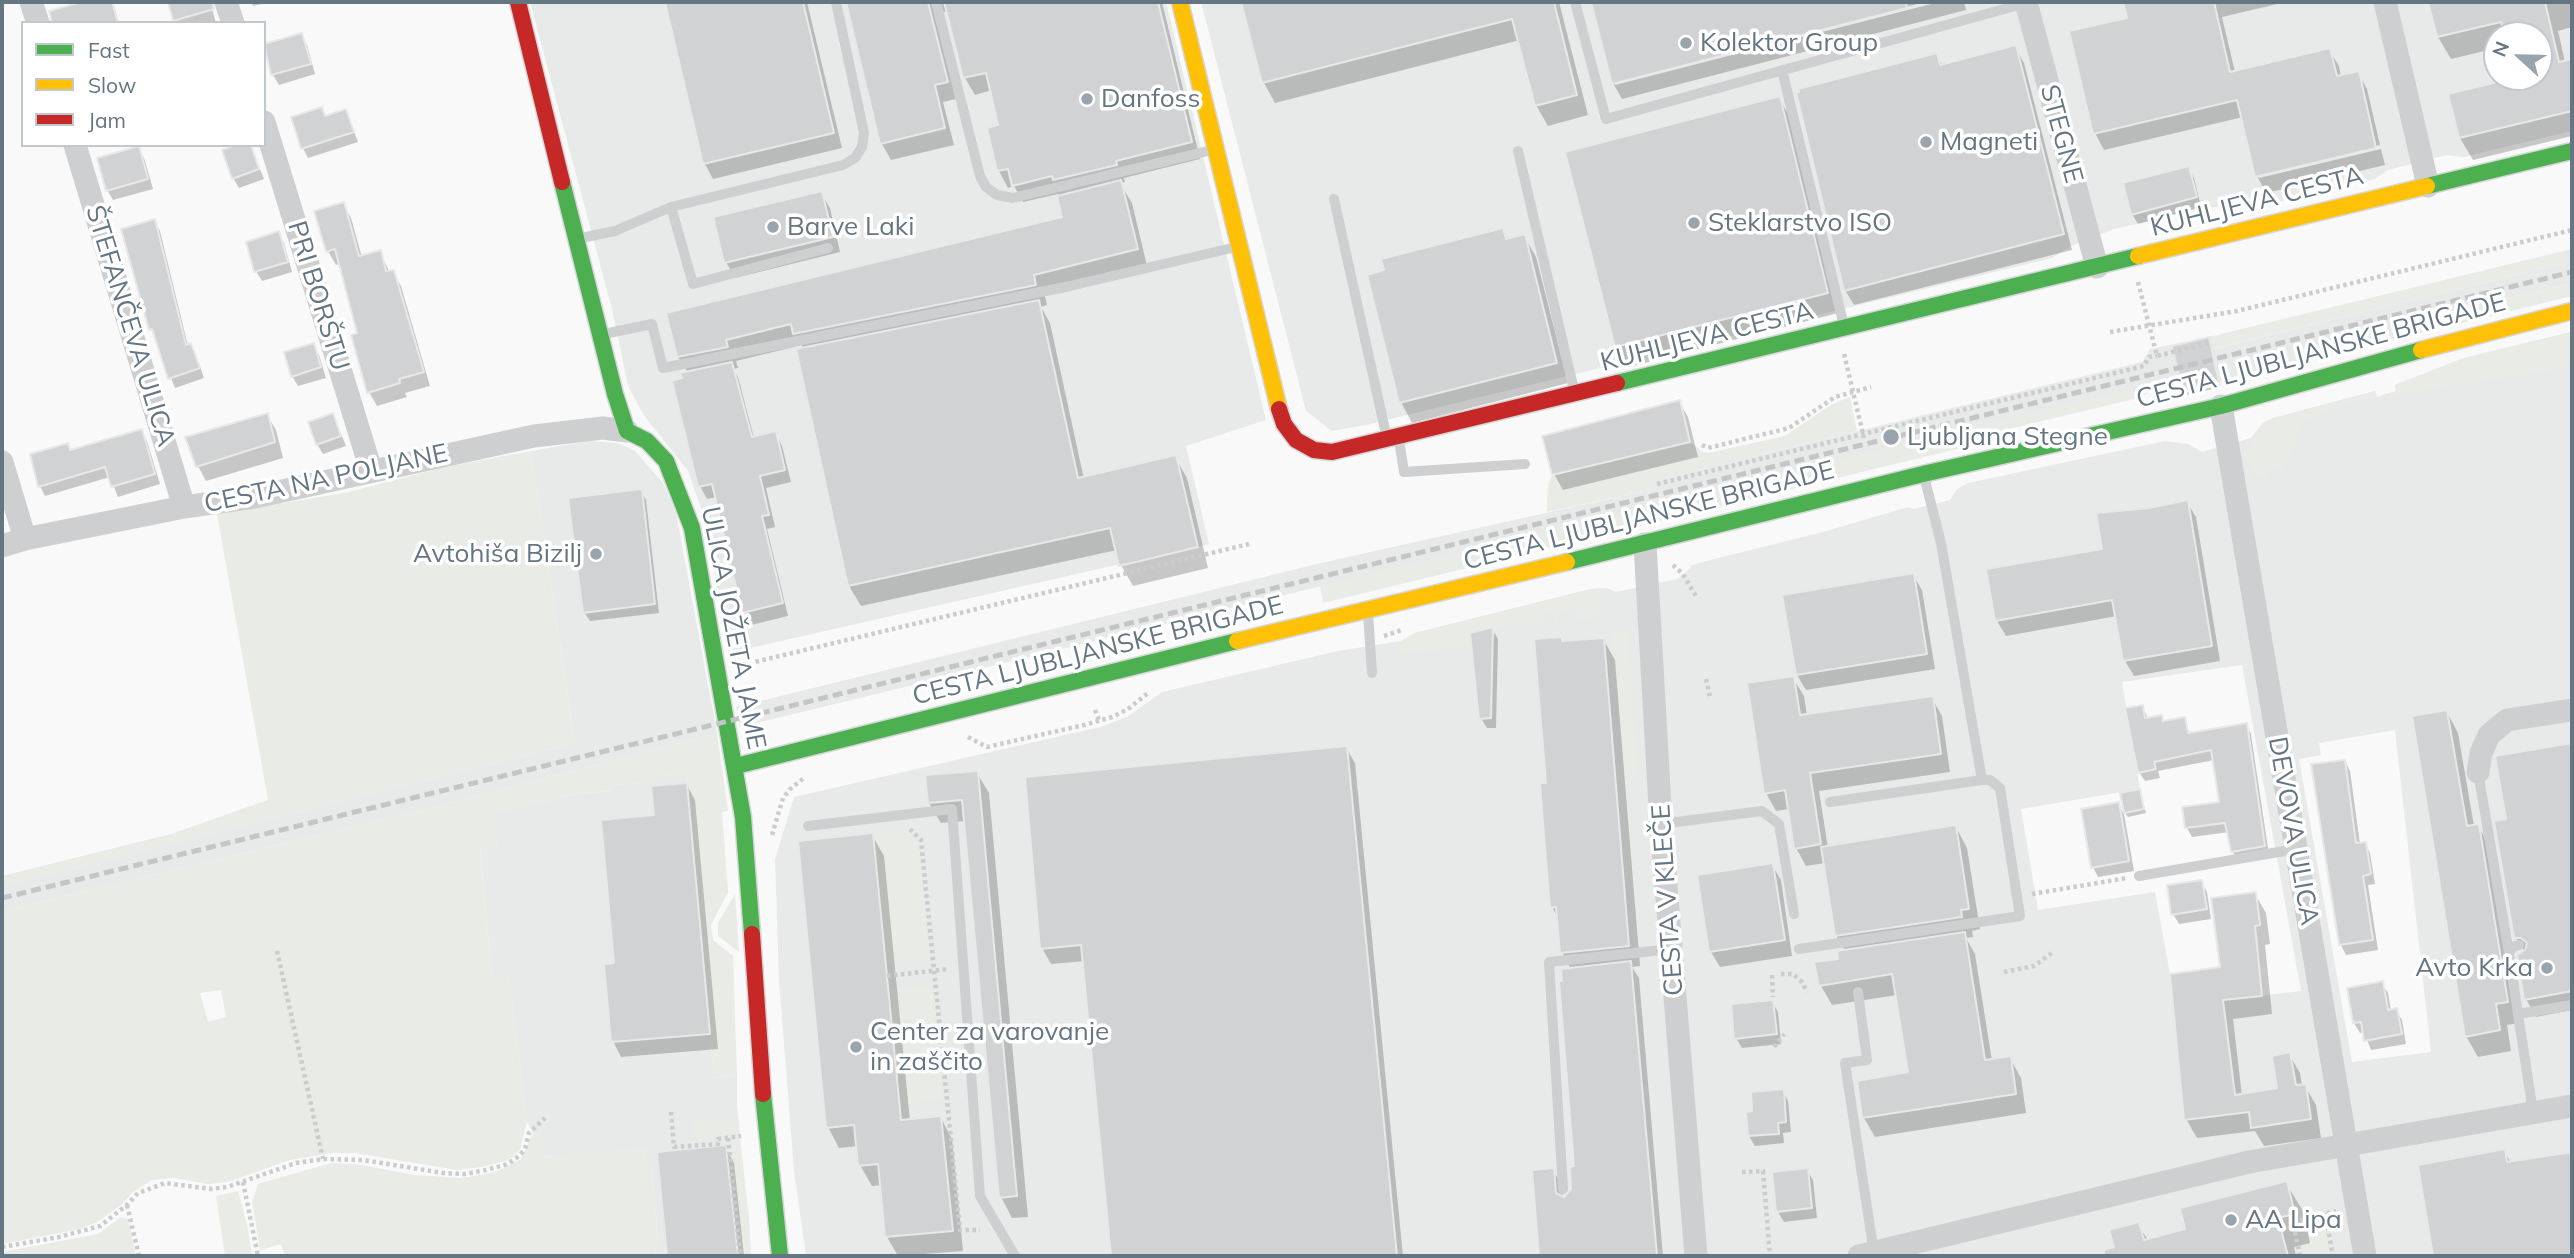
<!DOCTYPE html>
<html>
<head>
<meta charset="utf-8">
<style>
  body { margin:0 }
  #map { position:relative; width:2574px; height:1258px; overflow:hidden; background:#f9f9f9; font-family:Mulish,sans-serif }
  canvas { display:block }
  .frame { position:absolute; inset:0; border:4px solid #657683; pointer-events:none }
  .legend { position:absolute; left:21px; top:21px; width:245px; height:126px; box-sizing:border-box; background:#fff; border:2px solid #c1c8cd; margin:0; padding:9px 12px; list-style:none; font-size:21px; color:#657683 }
  .legend li { display:flex; align-items:center; gap:14px; height:35px }
  .legend b { width:35px; border:2px solid #c1c8cd }
  .north { position:absolute; left:2483px; top:21px; width:70px; height:70px; box-sizing:border-box; background:#fff; border:2px solid #c1c8cd; border-radius:50%; rotate:292deg; font-size:19px; font-weight:700; line-height:28px; text-align:center; color:#657683 }
  .north::after { content:''; display:block; margin:auto; width:24px; height:32px; background:#99a4ac; clip-path:polygon(50% 0,100% 100%,50% 72%,0 100%) }
</style>
</head>
<body>
<div id="map">
<canvas width="2574" height="1258"></canvas>
<div class="frame"></div>
<ul class="legend">
<li><b style="height:9px;background:#4caf50"></b>Fast</li>
<li><b style="height:9px;background:#ffc107"></b>Slow</li>
<li><b style="height:9px;background:#c62828"></b>Jam</li>
</ul>
<div class="north">N</div>
</div>
<script>
const ctx = document.querySelector('canvas').getContext('2d');
ctx.lineJoin = 'round';
function paint(path, color) { ctx.fillStyle = color; ctx.fill(path, 'evenodd'); }
const shape = rows => new Path2D(rows.map(r => 'M' + r).join(''));
function stroke(path, color, width, dash) { ctx.strokeStyle = color; ctx.lineWidth = width; ctx.lineCap = dash ? 'butt' : 'round'; ctx.setLineDash(dash || []); ctx.stroke(path); }
function write(font, color, halo, rows, align = 'center') {
  ctx.font = font + ' Mulish,sans-serif'; ctx.lineWidth = 7; ctx.setLineDash([]); ctx.textBaseline = 'middle'; ctx.strokeStyle = halo; ctx.fillStyle = color; for (const [text, x, y, turn = 0] of rows) {
    ctx.save(); ctx.translate(x, y); ctx.rotate((+turn || 0) * Math.PI / 180); ctx.textAlign = isNaN(turn) ? turn : align; if (halo) ctx.strokeText(text, 0, 0); ctx.fillText(text, 0, 0); ctx.restore();
  }
}
paint(shape([
  [530,2,1166,2,1266,420,1186,446,1209,544,728,653,706,522,688,471,643,414,628,386,612,309],
  [1201,2,2572,2,2572,131,2464,157,2447,155,2388,170,2375,179,2273,203,2206,208,2114,229,2071,246,2052,258,1366,425,1332,431,1306,411],
  [2497,35,2539,35,2539,77,2497,77],
  [2572,261,2572,283,740,727,736,707,1321,563,1658,488,1656,480,2142,362,2150,349,2209,337,2213,349],
  [2571,332,2572,1256,806,1256,794,1171,779,980,775,859,794,797,1100,727,1127,717,1162,692,1338,651,1401,641,1415,633,1591,589,1607,588,1616,592,1677,579,1691,568,1690,566,1702,562,1823,532,1908,507,1914,509,1950,500,1957,489,1968,483,2165,441,2188,444,2202,452,2251,438,2263,423,2273,418,2375,391,2377,397,2396,391,2395,385,2464,358],
  [2242,665,2301,991,2224,1000,2220,967,2170,974,2155,892,2038,910,2021,809,2140,789,2122,682],
  [2395,730,2431,1052,2352,1062,2299,759,2321,755,2319,743],
  [589,441,618,443,635,451,663,483,676,513,717,733,431,808,2,911,2,886,575,743,531,451],
  [686,774,714,1078,737,1075,737,1106,751,1256,656,1256,655,1244,658,1243,652,1169,647,1170,645,1148,544,1157,543,1137,533,1133,527,1122,509,976,492,976,480,848,497,846,494,814,576,794,611,791,611,785,658,782,658,776]
]), '#e8e9e9');
paint(shape([
  [2572,249,2572,261,2212,349,2209,337],
  [2572,283,2572,296,2220,382,2217,371,2168,383,2138,398,2009,429,2010,436,1323,603,1320,586],
  [2571,332,2572,367,2341,404,2305,421,2284,470,2268,470,2267,479,2252,476,2248,455,2252,438,2263,423,2273,418,2375,391,2377,397,2396,391,2395,385,2464,358],
  [1850,397,1857,431,1657,480,1658,488,1547,512,1548,485,1552,475,1690,442,1703,452,1708,453,1785,436,1832,404],
  [531,451,575,743,2,886,2,876,171,834,268,800,217,514,344,493,446,467],
  [1591,589,1592,594,1599,593,1601,618,1577,620,1576,609,1557,611,1558,622,1554,622,1553,614,1542,615,1542,623,1493,627,1470,632,1472,646,1398,655,1401,641,1415,633],
  [1619,629,1628,632,1639,778,1626,780,1637,905,1633,905,1611,630],
  [717,733,728,811,722,812,728,892,711,925,713,940,733,956,737,1075,714,1078,686,774,658,776,659,782,611,785,611,791,576,794,495,814,497,846,480,849,492,976,509,975,527,1122,520,1150,509,1160,482,1167,457,1170,355,1153,333,1153,290,1160,228,1182,208,1184,174,1178,152,1180,133,1192,121,1205,97,1222,80,1229,2,1244,2,911,431,808],
  [221,990,226,1017,208,1022,200,993],
  [906,830,919,842,930,960,886,962,873,833],
  [735,894,739,952,718,936,718,923],
  [933,985,944,1099,900,1105,888,989],
  [734,1119,738,1120,740,1135,708,1138,708,1141,694,1143,692,1124,695,1121],
  [533,1133,543,1137,545,1157,645,1147,647,1169,652,1169,658,1243,655,1244,656,1256,285,1256,281,1244,260,1250,252,1202,258,1184,331,1163,356,1164,414,1175,461,1178,480,1175,498,1171,521,1159],
  [740,1138,749,1218,751,1254,741,1252,730,1139],
  [238,1191,248,1229,252,1256,225,1256,216,1196],
  [121,1217,128,1219,136,1256,2,1256,2,1252,98,1234],
  [2325,1219,2331,1256,2306,1256,2300,1231,2303,1225]
]), '#e8ebe6');
paint(shape([
  [89,2,113,2,119,23,59,23,56,11],
  [169,2,210,2,216,23,176,23],
  [251,2,270,2,253,6],
  [667,2,807,2,842,148,713,179,705,164],
  [847,2,1162,2,1200,159,1124,178,1125,182,1120,183,1132,203,1148,270,1045,296,1047,305,1041,307,1050,323,1084,479,1175,457,1187,478,1208,568,1133,586,1121,565,1117,550,861,606,849,586,802,345,736,361,738,368,733,369,738,377,754,438,775,433,782,446,791,482,766,488,775,527,767,529,788,616,751,625,743,612,717,497,707,499,700,486,684,379,688,373,678,357,1064,218,1058,194,1023,202,1014,186,1008,188,999,171,989,129,1000,126,992,90,975,95,965,78,948,11,940,13,956,99,943,102,954,145,891,160,882,144],
  [1243,2,1559,2,1588,115,1548,126,1536,105,1520,40,1275,103,1264,83],
  [1592,2,1925,2,1615,81,1615,85,1939,2,1964,2,1966,10,1622,99,1613,83],
  [2125,2,2286,2,2222,17,2235,72,2329,50,2339,66,2341,77,2358,73,2367,89,2380,145,2259,174,2259,178,2381,149,2385,165,2266,193,2257,176,2243,117,2104,150,2095,133,2129,19],
  [2430,2,2572,2,2572,27,2558,31,2565,62,2572,61,2572,136,2473,160,2460,138,2516,79,2516,77,2539,77,2539,35,2497,35,2497,48,2451,59,2438,37],
  [301,35,307,45,315,74,279,85,273,75,265,46],
  [2015,47,2024,63,2072,250,1854,305,1845,290,1936,55,1943,66],
  [1779,98,1791,119,1838,313,1629,367,1617,347],
  [346,111,358,142,308,158,303,148,325,118],
  [250,145,264,179,239,188,233,178],
  [138,148,144,158,153,189,113,200,107,190],
  [2188,168,2194,178,2201,207,2138,224,2132,214],
  [821,193,830,208,840,252,735,278,726,262],
  [343,204,351,218,362,257,380,252,390,273,393,272,401,286,430,386,405,393,407,397,377,406,369,392,360,334,341,263,336,265,328,251],
  [154,221,160,231,188,346,191,345,196,355,204,378,175,388,151,329],
  [1503,230,1508,240,1524,236,1536,257,1568,383,1412,423,1401,402],
  [278,234,284,243,292,272,262,281,256,271],
  [2209,339,2221,387,2187,395,2185,391],
  [314,345,319,355,326,378,298,386,292,376],
  [1679,402,1688,417,1698,457,1563,490,1554,474],
  [267,415,276,430,283,458,206,481,198,466],
  [333,415,346,446,323,454,317,444],
  [141,431,147,441,160,484,118,497,110,477,45,496,40,486,71,452],
  [641,491,646,500,659,613,590,621,584,612],
  [2187,502,2196,517,2220,661,2134,676,2125,661,2117,616,2006,636,1997,621,2104,550,2098,515],
  [1913,575,1922,590,1935,669,1806,690,1797,675,1784,596],
  [1492,629,1498,639,1496,728,1487,728,1481,718],
  [1561,639,1563,642,1603,639,1615,660,1640,966,1632,967,1639,978,1663,1256,1541,1256,1534,1172,1553,1170,1562,1186,1563,1200,1573,1190,1576,1168,1564,982,1571,969,1562,952,1559,920,1552,907,1548,784],
  [1793,678,1804,696,1807,716,1932,698,1942,716,1950,772,1819,791,1828,848,1956,827,1967,848,1980,929,1972,931,1973,937,1966,938,1975,954,1992,1061,2010,1058,2021,1078,2026,1113,1875,1137,1864,1118,1858,1082,1910,1073,1897,995,1832,1005,1821,986,1846,952,1836,935,1825,863,1806,866,1796,848,1789,809,1776,811,1766,793],
  [2143,707,2148,719,2161,717,2165,722,2184,719,2190,734,2246,725,2251,734,2269,855,2238,860,2232,851,2229,832,2192,837,2187,828,2184,809,2221,803,2214,760,2158,771,2160,778,2145,781,2139,772],
  [2447,712,2458,733,2474,826,2478,826,2490,846,2519,1023,2507,1025,2511,1051,2478,1057,2466,1036],
  [2572,744,2572,1010,2536,1017,2526,999,2525,952,2516,938,2508,820,2497,757],
  [1346,748,1355,763,1403,1256,1113,1256,1085,961,1051,964,1042,948],
  [2345,761,2350,771,2360,844,2365,844,2370,853,2375,884,2368,885,2378,950,2346,955,2341,945,2313,765],
  [977,773,989,793,1028,1217,1012,1218,1001,1197,966,821,941,823,929,803],
  [686,784,695,800,718,1049,621,1057,613,1041,616,964,656,817],
  [2140,791,2146,813,2128,817,2125,813],
  [2118,804,2124,814,2134,871,2098,877,2093,867],
  [872,835,884,856,910,1121,941,1118,952,1139,963,1251,898,1256,887,1237,882,1185,872,1186,860,1165,858,1146,839,1148,828,1127],
  [1772,865,1781,880,1792,956,1720,967,1711,952],
  [2201,882,2207,892,2211,919,2179,924,2173,914],
  [2255,894,2266,913,2270,944,2265,945,2272,1014,2233,1019,2242,1096,2279,1090,2289,1054,2300,1073,2302,1086,2305,1086,2316,1105,2321,1138,2264,1146,2255,1131,2197,1138,2186,1119,2222,968],
  [2382,983,2388,993,2391,1011,2396,1010,2402,1020,2406,1044,2371,1050,2364,1032,2360,1033,2354,1023],
  [1772,1002,1778,1012,1781,1044,1742,1048,1736,1038],
  [1783,1091,1788,1101,1791,1132,1783,1133,1784,1143,1755,1146,1749,1136,1754,1113],
  [725,1147,734,1163,744,1256,669,1256,659,1153],
  [2504,1151,2511,1163,2572,1154,2572,1256,2435,1256,2420,1167],
  [1807,1170,1813,1180,1817,1218,1784,1222,1778,1212],
  [2286,1183,2303,1211,2310,1243,2294,1247,2296,1256,2118,1256,2111,1231,2138,1225,2148,1240,2187,1230]
]), '#0003');
const building = shape([
  [82,2,112,2,118,23,52,23,49,11,82,2],
  [168,2,212,2,214,9,173,21,168,2],
  [665,2,803,2,834,133,703,164,665,2],
  [846,2,928,2,948,82,935,85,945,128,880,144,846,2],
  [944,2,1158,2,1192,142,1116,161,1117,165,1053,180,1052,176,1012,186,1008,169,997,171,987,128,998,125,986,73,963,78,944,2],
  [1241,2,1554,2,1577,95,1535,106,1512,19,1262,83,1241,2],
  [1591,2,1906,2,1907,8,1612,84,1591,2],
  [2123,2,2214,2,2230,72,2330,48,2337,76,2359,71,2376,148,2255,177,2237,100,2093,134,2069,31,2127,18,2123,2],
  [2428,2,2545,2,2559,62,2572,59,2572,111,2459,138,2448,94,2518,77,2539,77,2539,35,2504,35,2501,22,2437,37,2428,2],
  [302,33,311,64,271,75,264,44,302,33],
  [2016,45,2064,234,1844,291,1796,92,1799,92,1798,89,1937,53,1940,65,2016,45],
  [1780,96,1828,293,1615,347,1565,152,1780,96],
  [322,107,325,116,346,109,354,132,301,149,291,117,322,107],
  [236,145,251,145,259,169,232,179,222,150,236,145],
  [139,146,148,179,106,191,97,158,139,146],
  [2189,166,2197,197,2131,215,2123,183,2189,166],
  [1121,180,1138,249,1034,275,1036,285,793,334,791,324,726,340,728,347,677,357,666,313,1062,217,1057,196,1121,180],
  [822,191,833,237,724,263,713,217,822,191],
  [344,202,359,256,381,250,386,271,394,270,424,372,399,379,400,383,367,393,351,335,357,333,335,249,326,252,314,211,344,202],
  [155,219,186,345,191,343,200,368,168,379,152,329,149,330,121,229,155,219],
  [1503,228,1506,239,1525,234,1557,363,1399,403,1367,275,1384,270,1381,259,1503,228],
  [279,231,288,262,254,272,246,242,279,231],
  [1039,300,1078,478,1176,455,1198,547,1119,566,1110,528,848,586,796,349,1039,300],
  [2209,337,2219,383,2183,392,2172,346,2209,337],
  [314,343,321,367,291,377,284,352,314,343],
  [732,362,752,437,776,431,785,470,760,476,769,515,762,516,783,603,742,613,712,484,698,487,672,381,682,378,680,373,732,362],
  [1680,400,1690,442,1552,475,1542,436,1680,400],
  [268,413,275,442,196,467,185,437,268,413],
  [333,413,341,436,316,445,308,422,333,413],
  [142,429,155,474,111,487,105,467,38,487,30,454,68,443,70,450,142,429],
  [642,489,655,604,583,613,568,498,642,489],
  [2188,500,2212,646,2123,661,2112,600,1995,621,1986,569,2102,549,2096,513,2149,508,2188,500],
  [1914,573,1927,654,1796,675,1782,595,1914,573],
  [1493,627,1491,718,1479,719,1470,633,1493,627],
  [1562,637,1562,641,1604,638,1629,946,1560,953,1556,907,1550,908,1543,823,1540,783,1546,783,1534,639,1562,637],
  [1794,676,1800,715,1933,696,1941,754,1810,773,1821,844,1794,849,1785,790,1764,794,1747,683,1794,676],
  [2143,705,2145,718,2162,715,2163,721,2185,717,2188,733,2247,723,2265,846,2231,852,2225,823,2185,828,2182,807,2219,802,2211,750,2154,762,2156,769,2138,773,2125,708,2143,705],
  [2447,710,2467,826,2479,824,2508,1002,2496,1004,2500,1030,2465,1037,2412,716,2447,710],
  [2572,743,2572,991,2524,1000,2517,955,2525,950,2527,943,2521,938,2514,938,2494,821,2506,819,2495,756,2572,743],
  [1347,746,1397,1256,1111,1256,1081,945,1040,949,1025,777,1347,746],
  [2345,760,2356,843,2366,842,2371,874,2363,876,2373,940,2339,945,2311,764,2345,760],
  [978,771,1017,1196,999,1198,962,800,928,803,925,775,978,771],
  [687,783,710,1034,611,1042,604,964,614,963,601,820,654,815,651,786,687,783],
  [2140,789,2144,809,2124,813,2120,793,2140,789],
  [2119,802,2129,861,2091,868,2081,809,2119,802],
  [1956,825,1969,909,1961,910,1962,917,1835,936,1821,847,1956,825],
  [873,833,901,1120,941,1116,953,1231,885,1237,878,1164,858,1166,854,1125,826,1128,798,841,873,833],
  [1773,863,1785,940,1709,952,1697,875,1773,863],
  [2202,880,2207,909,2171,915,2167,885,2202,880],
  [2256,892,2260,925,2255,926,2262,996,2223,1000,2235,1095,2277,1088,2272,1056,2290,1052,2296,1085,2306,1084,2311,1119,2251,1128,2249,1112,2184,1120,2170,974,2220,967,2211,898,2256,892],
  [1965,932,1985,1060,2011,1056,2016,1094,1862,1118,1857,1081,1908,1072,1892,974,1819,986,1814,962,1838,959,1837,951,1965,932],
  [1631,961,1657,1256,1539,1256,1532,1170,1554,1168,1556,1193,1564,1197,1571,1189,1570,1167,1574,1166,1559,981,1562,981,1561,969,1631,961],
  [2383,981,2388,1010,2397,1008,2402,1034,2364,1041,2361,1022,2353,1023,2347,988,2383,981],
  [1773,1000,1777,1034,1734,1039,1731,1004,1773,1000],
  [1784,1089,1786,1122,1778,1123,1779,1134,1748,1136,1746,1112,1752,1111,1751,1092,1784,1089],
  [726,1145,738,1256,667,1256,657,1152,726,1145],
  [2505,1149,2507,1162,2572,1152,2572,1256,2433,1256,2418,1165,2505,1149],
  [1808,1168,1812,1208,1776,1212,1772,1172,1808,1168],
  [2287,1181,2295,1214,2278,1218,2288,1256,2104,1256,2104,1250,2114,1247,2109,1230,2139,1222,2144,1240,2185,1229,2180,1208,2287,1181]
]);
paint(building, '#d0d2d3');
stroke(building, '#e8e8e8', 2);
const fast = shape([
  [562,182,615,394,627,431,647,441,666,461,692,528,743,817,752,934],
  [2427,186,2572,151],
  [1617,383,2138,256],
  [1567,562,1923,474,2221,406,2421,350],
  [736,766,1237,641],
  [763,1094,780,1256]
]);
const slow = shape([
  [1180,2,1279,409],
  [2138,256,2427,186],
  [2421,350,2572,311],
  [1237,641,1567,562]
]);
const jam = shape([
  [518,2,562,182],
  [1279,409,1284,424,1296,440,1314,450,1332,452,1617,383],
  [752,934,763,1094]
]);
stroke(fast, '#d5d6d7', 19);
stroke(slow, '#d5d6d7', 19);
stroke(jam, '#d5d6d7', 19);
stroke(shape([
  [2138,282,2157,356,2208,343],
  [2110,332,2237,311,2572,230],
  [1844,354,1864,438],
  [1702,445,1708,448,1789,428,1835,397,1871,387],
  [1657,484,2144,366,2149,357,2157,356],
  [1673,565,1682,573,1696,596],
  [1384,636,1402,630],
  [742,665,1249,544],
  [1706,679,1710,697],
  [1095,710,1099,720],
  [968,737,987,747,1084,725,1112,717,1128,709,1148,693],
  [910,829,921,840,960,1230,980,1230],
  [772,835,783,798,790,789,804,778],
  [2032,894,2127,878],
  [277,951,323,1159],
  [2004,972,2034,966,2052,953],
  [1781,974,1793,974,1802,982,1807,992],
  [1772,975,1773,997],
  [887,976,949,969],
  [1774,1047,1784,1034],
  [671,1112,674,1147,718,1144,718,1139,741,1136],
  [728,1138,740,1256],
  [1742,1172,1763,1171,1770,1256],
  [243,1182,258,1256],
  [127,1205,139,1256],
  [2325,1213,2333,1256],
  [2,1247,59,1237,100,1226,127,1205,138,1193,165,1183,211,1189,227,1187,296,1163,323,1159,363,1160,443,1173,465,1174,486,1170,508,1164,519,1156,525,1149,529,1133,545,1118],
  [2300,1256,2293,1222,2336,1211]
]), '#cbcccd', 4.5, [3.5, 3.5]);
stroke(shape([
  [936,2,980,176,986,187,997,195,1013,198,1212,150],
  [1575,2,1606,119,2026,3],
  [1782,70,1844,326],
  [1518,151,1574,390],
  [1334,199,1386,434],
  [581,238,615,231,671,207],
  [828,248,693,284,671,207,843,165,855,158,862,147,864,133,836,2],
  [604,334,652,324,663,368,1070,286,1236,247],
  [1399,440,1404,472,1525,464],
  [1368,613,1372,673],
  [2478,772,2509,953],
  [1830,802,1982,780,1941,543,1924,476],
  [1661,824,1762,811,1779,824,1794,914],
  [808,826,952,809,980,1196,1015,1256],
  [2139,876,2296,849],
  [1799,949,2020,916,2000,788,1990,780,1982,780],
  [1858,992,1867,1060,1845,1063,1874,1253],
  [2518,1014,2509,953,2513,947,2519,945],
  [2533,1112,2518,1014,2572,1005],
  [1563,1189,1549,962,1671,949]
]), '#cecfd0', 10);
stroke(shape([
  [31,2,38,23],
  [226,2,233,23],
  [2026,2,2097,267],
  [2385,2,2428,186],
  [264,122,371,470],
  [75,145,184,507],
  [2221,406,2365,1256],
  [2,462,25,539],
  [1645,544,1661,824,1696,1256],
  [2,546,25,539,184,507,255,497,534,436,603,428,627,431],
  [2478,772,2481,753,2489,735,2507,720,2572,710],
  [1859,1256,2249,1162,2572,1106]
]), '#cecfd0', 23);
stroke(fast, '#4caf50', 16);
stroke(slow, '#ffc107', 16);
stroke(jam, '#c62828', 16);
stroke(shape([
  [2,898,2572,272]
]), '#c3c5c6', 5, [10, 5]);
for (const [x, y, r, color] of [
  [1686,43,7,"#99a4ac"],
  [1087,99,7,"#99a4ac"],
  [1926,142,7,"#99a4ac"],
  [1694,223,7,"#99a4ac"],
  [773,227,7,"#99a4ac"],
  [1891,437,9,"#99a4ac"],
  [596,554,7,"#99a4ac"],
  [2547,968,7,"#99a4ac"],
  [856,1047,7,"#99a4ac"],
  [2231,1220,7,"#99a4ac"]
]) { const dot = new Path2D(); dot.arc(x, y, r, 0, 2 * Math.PI); ctx.fillStyle = color; ctx.fill(dot); stroke(dot, '#fff', 2.5); }
write('26px', '#657683', '#fff', [
  ["Kolektor Group",1700,43],
  ["Danfoss",1101,99],
  ["Magneti",1940,142],
  ["Steklarstvo ISO",1708,223],
  ["Barve Laki",787,227],
  ["Ljubljana Stegne",1907,437],
  ["Avtohiša Bizilj",582,554,"right"],
  ["Avto Krka",2533,968,"right"],
  ["Center za varovanje",870,1032],
  ["in zaščito",870,1062],
  ["AA Lipa",2245,1220]
], 'left');
write('26px', '#657683', '#fff', [
  ["STEGNE",2061,134,75],
  ["KUHLJEVA CESTA",2257,202,-14],
  ["PRI BORŠTU",318,296,73],
  ["ŠTEFANČEVA ULICA",130,326,73],
  ["KUHLJEVA CESTA",1707,337,-14],
  ["CESTA LJUBLJANSKE BRIGADE",2321,351,-15],
  ["CESTA NA POLJANE",326,479,-12],
  ["CESTA LJUBLJANSKE BRIGADE",1649,516,-14],
  ["ULICA JOŽETA JAME",733,628,79],
  ["CESTA LJUBLJANSKE BRIGADE",1098,651,-14],
  ["DEVOVA ULICA",2293,831,80],
  ["CESTA V KLEČE",1668,900,-94]
]);
</script>
</body>
</html>
